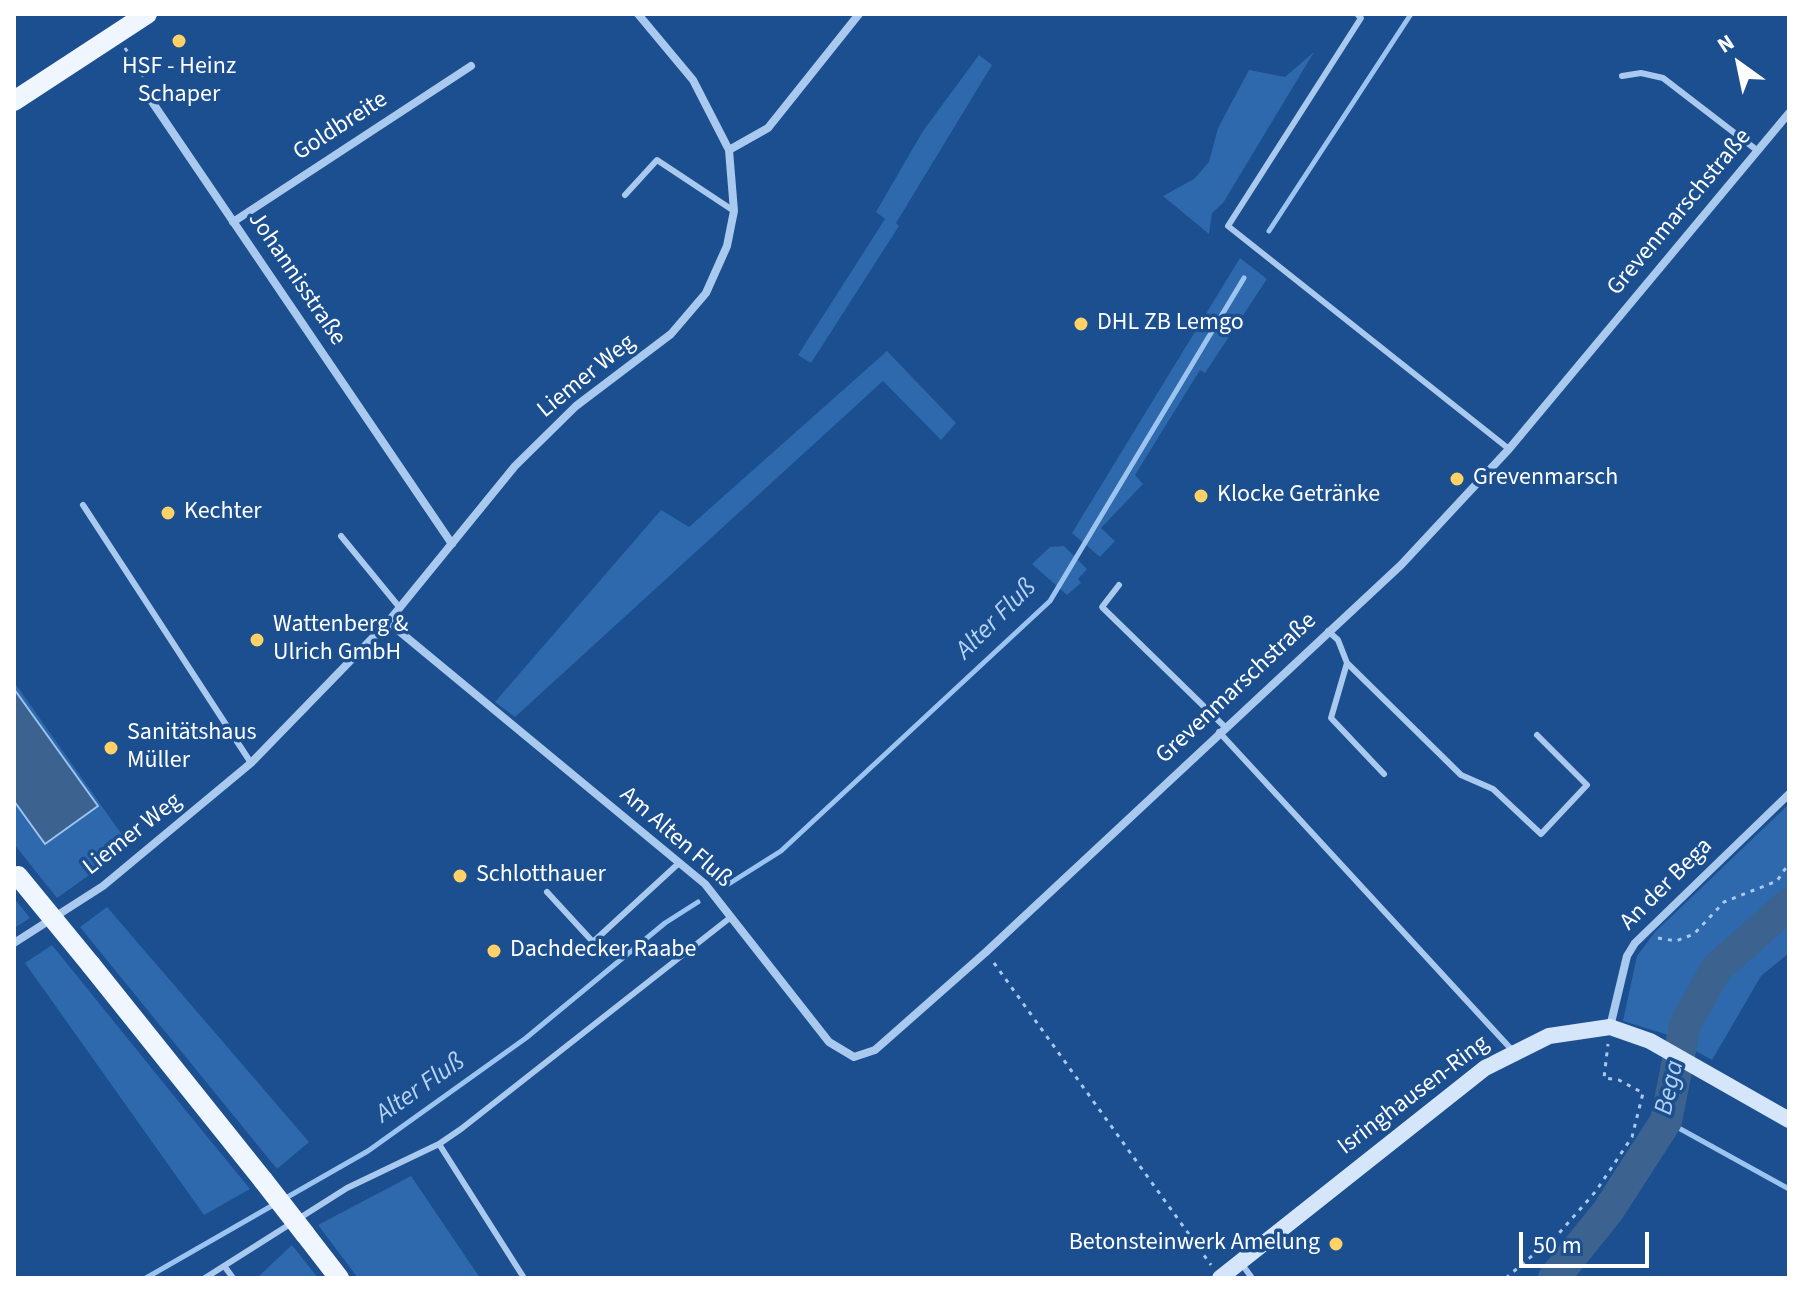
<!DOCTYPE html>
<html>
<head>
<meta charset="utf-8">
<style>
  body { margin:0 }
  #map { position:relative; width:1803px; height:1292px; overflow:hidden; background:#1b4f8f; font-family:"Source Sans 3",sans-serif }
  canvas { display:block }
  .frame { position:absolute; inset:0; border:16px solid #fff; pointer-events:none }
  .north { position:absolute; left:1699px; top:24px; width:80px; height:80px; -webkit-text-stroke:6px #1b4f8f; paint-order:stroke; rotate:327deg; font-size:22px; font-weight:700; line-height:32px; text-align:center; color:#fff }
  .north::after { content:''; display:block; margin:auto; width:28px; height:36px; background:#fff; clip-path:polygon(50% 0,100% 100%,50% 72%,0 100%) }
  .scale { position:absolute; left:1519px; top:1232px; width:130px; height:36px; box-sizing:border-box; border:4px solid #fff; border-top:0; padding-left:10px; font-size:24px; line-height:28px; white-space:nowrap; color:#fff; -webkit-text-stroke:6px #1b4f8f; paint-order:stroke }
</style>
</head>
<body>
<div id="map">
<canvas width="1803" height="1292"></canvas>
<div class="frame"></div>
<div class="north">N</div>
<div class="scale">50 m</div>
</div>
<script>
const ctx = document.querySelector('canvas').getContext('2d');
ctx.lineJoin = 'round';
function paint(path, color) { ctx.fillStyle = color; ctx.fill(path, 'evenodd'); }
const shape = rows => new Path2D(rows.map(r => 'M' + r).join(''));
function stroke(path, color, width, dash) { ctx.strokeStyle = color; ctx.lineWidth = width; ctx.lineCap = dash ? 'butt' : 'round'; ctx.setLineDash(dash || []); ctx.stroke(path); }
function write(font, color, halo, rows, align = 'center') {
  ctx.font = font + ' "Source Sans 3",sans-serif'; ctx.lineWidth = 7; ctx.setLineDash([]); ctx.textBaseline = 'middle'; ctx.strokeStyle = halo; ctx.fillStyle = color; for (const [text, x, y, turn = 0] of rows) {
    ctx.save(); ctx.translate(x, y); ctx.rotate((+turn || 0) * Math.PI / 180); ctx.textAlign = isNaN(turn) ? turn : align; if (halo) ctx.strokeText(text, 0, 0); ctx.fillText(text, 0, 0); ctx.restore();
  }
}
paint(shape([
  [1314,52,1223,203,1212,213,1209,234,1163,196,1194,179,1209,162,1218,128,1249,70,1285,77],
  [979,55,992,65,896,223,899,226,811,363,798,355,885,219,876,212,923,131],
  [1240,258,1267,279,1205,373,1200,370,1135,475,1143,484,1101,528,1115,541,1100,557,1072,533],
  [887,351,956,423,941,440,883,381,515,717,495,702,661,510,689,527],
  [1064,546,1087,569,1078,579,1081,583,1067,595,1032,564,1050,547],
  [14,682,130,846,57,898,14,844],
  [1789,804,1789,953,1761,976,1712,1060,1665,1034,1623,1021,1637,956,1655,932],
  [14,898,30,918,14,928],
  [107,907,309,1142,277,1169,80,927],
  [52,945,187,1112,250,1189,204,1215,25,963],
  [411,1176,480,1278,358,1278,318,1225],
  [292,1245,318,1278,260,1278,259,1276]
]), '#2e69ad');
const water = shape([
  [14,689,98,806,45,844,14,801,14,689]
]);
paint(water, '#3c6290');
stroke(water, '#9cc4f0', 2);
stroke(shape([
  [1269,231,1411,14],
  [727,885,781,851,1050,601,1244,278],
  [1666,1121,1789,1189],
  [284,1199,368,1151,526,1038,665,923,698,902],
  [146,1278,275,1204]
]), '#9cc4f0', 5);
stroke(shape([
  [1554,1278,1608,1211,1666,1121,1685,1025,1716,969,1789,904]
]), '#3c6290', 32);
stroke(shape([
  [125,48,145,79],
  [1658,938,1676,941,1694,934,1724,902,1777,881,1789,863],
  [994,963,1211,1265],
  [1506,1278,1560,1232,1596,1191,1632,1137,1643,1093,1619,1080,1604,1078,1608,1044]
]), '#a9c9ee', 3, [4, 6]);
stroke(shape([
  [1357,14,1361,18,1228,226,1509,449],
  [1622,76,1641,73,1663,78,1758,151],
  [625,195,657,160,734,211],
  [83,505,251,763],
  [341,536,400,608],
  [1119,585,1102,607,1225,727],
  [1328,631,1338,640,1347,663,1331,718,1384,774],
  [1347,663,1461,775,1493,789,1541,834,1587,785,1537,735],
  [1219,732,1512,1050],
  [547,892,593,942,679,863],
  [439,1144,524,1278],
  [1241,1263,1252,1278],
  [225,1267,233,1278],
  [205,1278,347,1188,439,1144,461,1129,731,917]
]), '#a9c9ee', 6);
stroke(shape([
  [144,90,452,544],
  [729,150,768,128,859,14],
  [233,222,471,66],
  [388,622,705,884,829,1042,854,1057,875,1050,986,952,1401,565,1509,449,1789,113],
  [14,943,103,886,251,763,388,622,515,466,576,406,671,334,706,293,727,246,734,211,729,150,693,80,638,14],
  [1610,1027,1627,956,1635,943,1789,794]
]), '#a9c9ee', 8);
stroke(shape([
  [1220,1278,1485,1068,1549,1036,1610,1027,1650,1041,1789,1120]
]), '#d6e6fa', 16);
stroke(shape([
  [14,101,147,14],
  [91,965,263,1180],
  [305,1234,339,1278]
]), '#f0f6ff', 20);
stroke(shape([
  [18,876,91,965],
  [263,1180,305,1234]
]), '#f0f6ff', 20);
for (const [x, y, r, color] of [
  [179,41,8,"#ffd166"],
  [1081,324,8,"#ffd166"],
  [1457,479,8,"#ffd166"],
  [1201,496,8,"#ffd166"],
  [168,513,8,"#ffd166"],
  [257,640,8,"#ffd166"],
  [111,748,8,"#ffd166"],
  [460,876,8,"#ffd166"],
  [494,951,8,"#ffd166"],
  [1336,1244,8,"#ffd166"]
]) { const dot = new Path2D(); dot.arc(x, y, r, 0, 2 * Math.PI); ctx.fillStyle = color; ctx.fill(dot); stroke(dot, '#1b4f8f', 3); }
write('24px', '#fff', '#1b4f8f', [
  ["HSF - Heinz",179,68,"center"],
  ["Schaper",179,96,"center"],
  ["DHL ZB Lemgo",1097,324],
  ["Grevenmarsch",1473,479],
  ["Klocke Getränke",1217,496],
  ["Kechter",184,513],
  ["Wattenberg &",273,626],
  ["Ulrich GmbH",273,654],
  ["Sanitätshaus",127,734],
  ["Müller",127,762],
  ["Schlotthauer",476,876],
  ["Dachdecker Raabe",510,951],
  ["Betonsteinwerk Amelung",1320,1244,"right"]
], 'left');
write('24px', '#fff', '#1b4f8f', [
  ["Goldbreite",341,127,-33],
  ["Grevenmarschstraße",1680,213,-50],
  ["Johannisstraße",296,279,56],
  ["Liemer Weg",587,377,-39],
  ["Grevenmarschstraße",1237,689,-43],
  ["Liemer Weg",133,835,-38],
  ["Am Alten Fluß",675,838,41],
  ["An der Bega",1667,885,-45],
  ["Isringhausen-Ring",1414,1096,-37]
]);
write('italic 26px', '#b5d3f5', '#1b4f8f', [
  ["Alter Fluß",997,620,-45],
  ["Bega",1671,1088,-77],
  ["Alter Fluß",421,1089,-35]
]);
</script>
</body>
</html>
